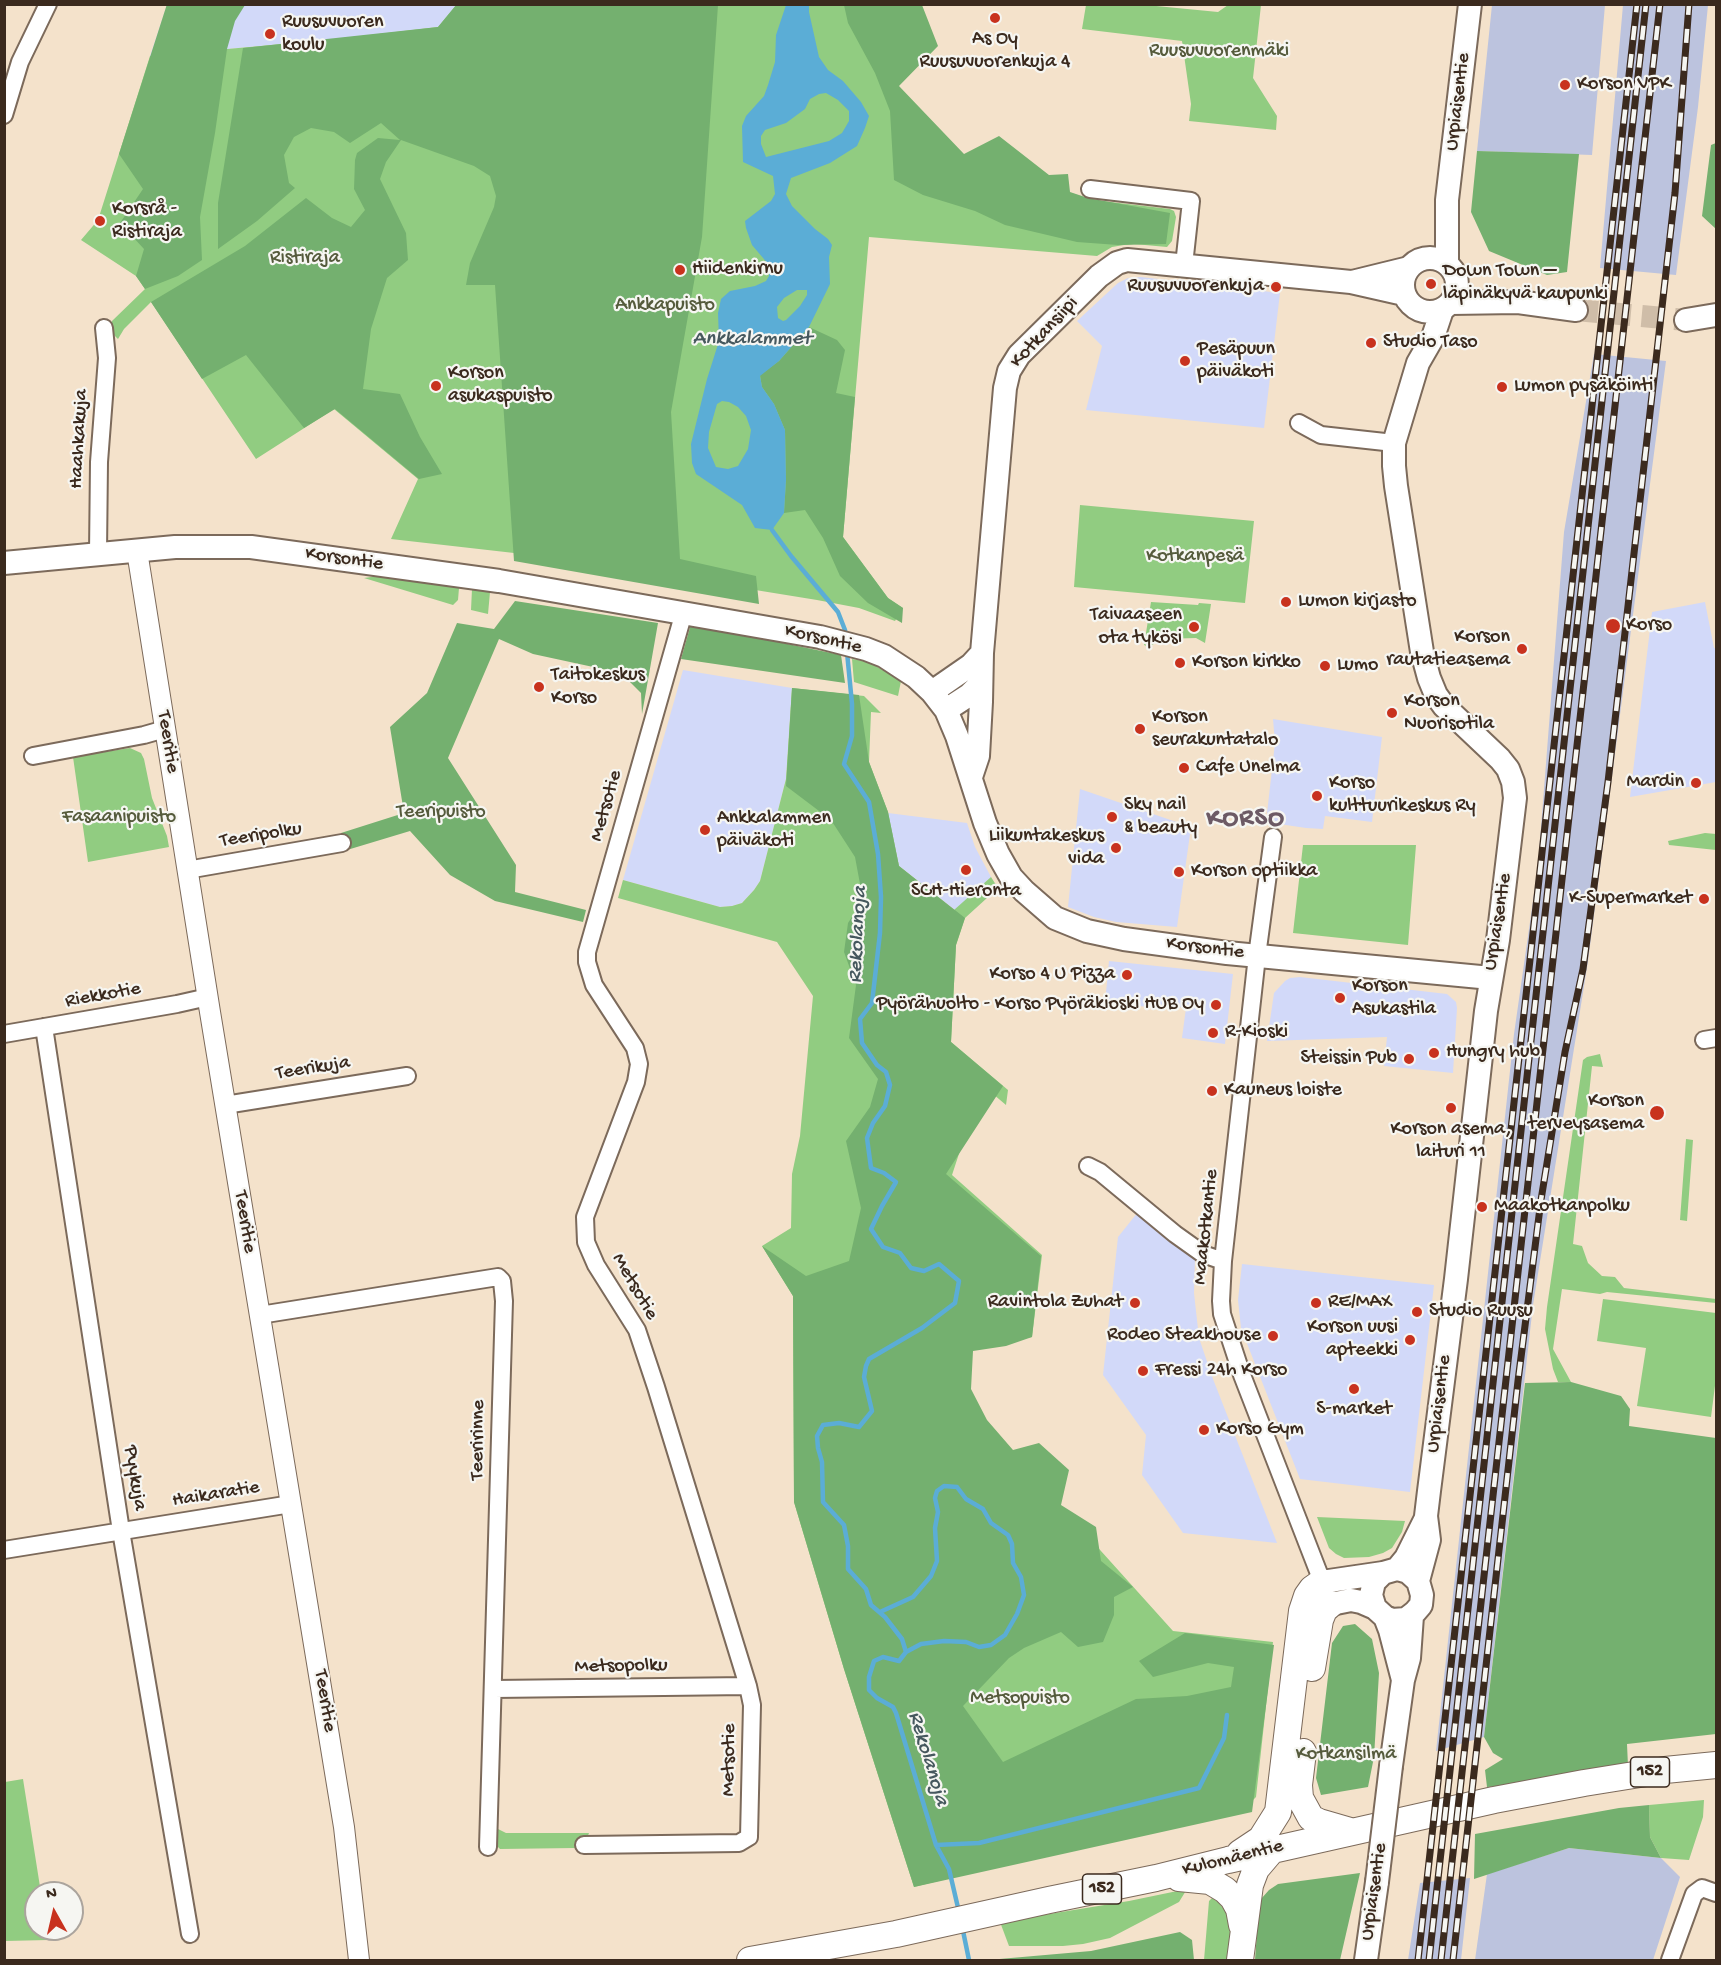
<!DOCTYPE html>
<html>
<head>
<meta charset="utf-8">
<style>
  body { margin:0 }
  #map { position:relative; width:1721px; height:1965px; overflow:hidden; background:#f4e2cb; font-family:"Gochi Hand",sans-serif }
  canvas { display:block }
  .frame { position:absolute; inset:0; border:6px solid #3b2a1e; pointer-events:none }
  .north { position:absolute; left:24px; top:1881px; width:60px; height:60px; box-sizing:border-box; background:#f6f6f2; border:2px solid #aba49d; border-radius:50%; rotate:352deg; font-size:16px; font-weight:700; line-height:24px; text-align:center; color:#3b2a1e }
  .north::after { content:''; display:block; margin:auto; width:21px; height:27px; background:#c8321e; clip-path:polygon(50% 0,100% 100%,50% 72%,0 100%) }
</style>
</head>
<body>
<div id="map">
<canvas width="1721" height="1965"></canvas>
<div class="frame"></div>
<div class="north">N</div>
</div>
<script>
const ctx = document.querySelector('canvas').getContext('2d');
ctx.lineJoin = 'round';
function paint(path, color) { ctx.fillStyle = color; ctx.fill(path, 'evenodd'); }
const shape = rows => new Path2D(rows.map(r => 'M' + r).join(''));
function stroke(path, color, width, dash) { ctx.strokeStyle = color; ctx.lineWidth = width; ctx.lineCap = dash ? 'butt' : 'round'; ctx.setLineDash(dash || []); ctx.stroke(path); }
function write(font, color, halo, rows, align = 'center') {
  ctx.font = font + ' "Gochi Hand",sans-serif'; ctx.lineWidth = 4.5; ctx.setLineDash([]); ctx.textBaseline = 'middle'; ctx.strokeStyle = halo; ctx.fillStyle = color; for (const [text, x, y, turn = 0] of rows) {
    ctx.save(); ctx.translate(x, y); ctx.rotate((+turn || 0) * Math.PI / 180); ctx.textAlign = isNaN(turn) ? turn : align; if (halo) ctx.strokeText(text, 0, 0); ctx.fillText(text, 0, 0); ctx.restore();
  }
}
paint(shape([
  [167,5,457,5,438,27,327,40,150,56],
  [1141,277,1280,293,1264,428,1086,410,1102,346,1077,321,1118,283,1128,278],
  [1705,602,1714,648,1716,648,1716,782,1630,797,1652,612],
  [683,670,792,688,786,779,760,881,754,890,742,903,732,906,720,907,623,880],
  [1273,719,1382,737,1372,822,1325,816,1323,829,1306,828,1266,822,1275,743],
  [1080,789,1191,827,1177,927,1116,922,1094,917,1068,907],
  [888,813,967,823,975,847,991,877,955,910,899,866],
  [1109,961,1233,974,1225,1044,1182,1038,1186,1008,1173,1006,1172,1009,1105,1003],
  [1300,977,1447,994,1456,1002,1457,1008,1453,1073,1384,1066,1387,1037,1267,1041,1274,993,1285,981,1290,978],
  [1138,1212,1195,1258,1194,1293,1199,1338,1213,1379,1277,1543,1183,1533,1142,1475,1146,1435,1103,1375,1118,1237],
  [1242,1264,1434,1285,1410,1492,1300,1479,1241,1328,1238,1300]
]), '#d2d9f9');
paint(shape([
  [1492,5,1605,5,1592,155,1477,151],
  [1623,5,1708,5,1698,107,1676,275,1600,268],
  [1594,354,1666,361,1588,961,1533,1305,1484,1737,1436,1751,1514,1034,1538,866,1564,532],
  [1569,1848,1661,1858,1680,1877,1653,1960,1475,1960,1487,1874],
  [1470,1878,1461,1960,1408,1960,1420,1883]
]), '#bcc3de');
paint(shape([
  [457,4,903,5,861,41,954,199,1076,198,1170,209,1174,211,1176,217,1172,241,1167,247,1134,244,1124,245,1112,247,1097,256,869,237,843,537,888,598,903,608,895,621,859,608,817,600,558,558,391,539,418,479,334,409,256,459,151,302,124,329,118,339,108,329,112,321,145,289,136,276,81,240,98,220,150,56,327,40,438,27],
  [1086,5,1146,5,1218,12,1228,5,1261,5,1253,78,1277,116,1276,130,1189,121,1191,104,1182,41,1082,29],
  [1080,505,1254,521,1245,603,1074,587],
  [385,575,459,588,458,600,453,605,364,578],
  [472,589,490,592,488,614,471,610],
  [1151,602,1198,605,1199,603,1211,604,1205,643,1196,638,1162,639,1149,647,1144,645],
  [852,659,869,662,901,681,898,696,854,682],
  [792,688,864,696,881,713,871,712,869,762,888,812,899,866,954,910,991,877,998,888,965,918,956,945,951,1042,1008,1090,1006,1105,993,1094,976,1102,952,1175,1042,1255,1032,1337,971,1350,966,1401,1173,1631,1273,1642,1256,1797,1249,1804,914,1887,844,1669,794,1502,793,1296,762,1246,791,1228,792,1174,800,1136,813,996,777,942,618,898,623,880,720,907,732,906,742,903,754,890,760,881,786,779],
  [130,748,141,753,144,759,152,798,167,836,169,847,88,862,73,757],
  [1705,833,1716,834,1716,850,1669,845,1668,841],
  [1303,845,1416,845,1408,945,1293,933],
  [1600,1054,1603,1067,1592,1066,1573,1244,1582,1246,1588,1263,1602,1276,1615,1277,1624,1288,1716,1299,1716,1303,1607,1292,1600,1294,1562,1289,1553,1349,1571,1382,1558,1382,1553,1369,1545,1329,1547,1307,1583,1060,1587,1057],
  [1686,1139,1693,1140,1687,1221,1680,1220],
  [1603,1299,1716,1313,1716,1378,1711,1417,1637,1406,1646,1348,1597,1341],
  [1317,1517,1405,1521,1402,1532,1392,1548,1383,1553,1369,1557,1344,1558,1336,1554,1329,1548],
  [23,1779,41,1893,36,1893,36,1929,46,1929,48,1940,5,1941,5,1782],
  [1704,1800,1703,1817,1689,1860,1661,1858,1650,1837,1649,1805],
  [498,1829,506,1833,589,1833,586,1841,578,1843,575,1848,500,1849,496,1845,494,1832],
  [1187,1889,1179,1902,1110,1938,1083,1944,1063,1946,1009,1946,1000,1922,1129,1901],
  [1212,1898,1218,1902,1228,1914,1232,1924,1230,1960,1204,1960,1209,1901]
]), '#91cc81');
paint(shape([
  [167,4,245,5,235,21,227,49,215,133,200,217,202,260,178,276,145,289,136,276,144,249,120,223,143,189,119,154],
  [457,4,718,5,702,237,671,412,680,559,756,576,759,604,514,561,495,285,466,285,470,263,494,207,496,196,490,176,474,166,401,140,386,162,380,179,406,233,408,260,387,278,371,329,363,389,400,394,420,437,442,474,419,479,335,409,304,428,246,355,202,379,151,302,245,246,306,198,332,218,351,227,365,210,354,189,355,160,357,153,378,138,400,140,381,123,350,143,334,132,311,128,294,137,284,155,289,183,295,188,257,221,218,249,218,203,243,48,438,27],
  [844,5,922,5,938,46,899,86,964,154,999,136,1049,175,1068,174,1070,192,1088,198,1170,213,1166,244,1118,245,1077,242,1005,225,975,211,923,195,894,180,890,111,875,73,848,23],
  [1716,143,1716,229,1702,216,1711,145],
  [1477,151,1579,154,1567,272,1547,275,1489,251,1471,212],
  [809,327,837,340,845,350,836,393,855,397,843,537,888,598,903,608,902,623,868,603,840,576,823,538,805,510,784,513,786,480,785,430,774,404,762,387,760,375,779,361],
  [515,601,658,623,642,714,641,693,621,673,533,654,499,639,448,758,516,865,515,892,586,910,583,922,495,901,450,875,410,831,347,850,341,833,404,813,390,727,427,693,457,623,494,629],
  [691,624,841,655,845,683,681,659],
  [792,688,859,695,869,762,888,812,899,866,965,918,956,945,951,1042,1003,1086,946,1174,1041,1256,1032,1337,1006,1346,973,1351,971,1389,987,1420,1013,1450,1039,1443,1069,1470,1061,1505,1096,1527,1101,1561,1133,1587,1114,1597,1114,1615,1103,1642,1078,1647,1061,1632,1024,1648,1009,1658,963,1706,1003,1762,1136,1699,1187,1696,1231,1687,1234,1667,1208,1663,1153,1677,1139,1661,1185,1633,1274,1645,1252,1812,914,1887,844,1669,794,1502,793,1296,762,1246,806,1276,849,1261,861,1208,846,1141,870,1107,878,1079,849,1038,856,985,844,952,848,923,863,900,855,857,831,820,786,786],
  [1571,1382,1621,1396,1630,1409,1629,1426,1716,1438,1716,1734,1627,1744,1628,1766,1530,1784,1487,1787,1485,1770,1503,1759,1493,1753,1484,1737,1525,1383],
  [1355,1624,1372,1639,1379,1673,1374,1757,1368,1787,1321,1795,1316,1778,1332,1643,1343,1626],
  [1649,1805,1650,1837,1661,1858,1569,1848,1474,1879,1475,1834,1619,1808],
  [1360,1873,1340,1960,1255,1960,1258,1918,1261,1899,1269,1890,1278,1884],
  [1180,1932,1192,1940,1194,1960,988,1960,1091,1951]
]), '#74b06f');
paint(shape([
  [786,5,809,5,809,12,819,57,828,70,843,81,861,102,869,116,865,128,857,146,830,163,791,178,786,194,792,206,815,229,828,239,832,245,829,257,830,284,809,327,779,361,760,376,762,387,774,404,785,430,786,480,784,513,772,530,755,528,742,505,696,474,692,463,691,444,707,379,719,341,718,313,721,299,730,291,755,286,766,281,769,276,769,265,752,245,746,228,745,221,771,201,775,194,773,176,743,162,742,126,746,116,764,96,768,85,775,62,776,35],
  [826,93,838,100,849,111,849,121,842,133,829,141,766,157,761,144,761,136,765,130,786,123,805,109,810,99,819,94],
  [797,290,807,290,807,295,800,306,786,320,783,321,778,318,777,307,784,298],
  [722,401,729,402,738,407,746,416,751,430,748,449,738,466,728,469,716,467,708,448,709,432,717,404]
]), '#5badd6');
stroke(shape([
  [772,530,791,556,838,612,845,630,846,638],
  [847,652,852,704,852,736,844,764,869,802,878,854,881,897,880,933,872,1003,860,1019,862,1043,877,1065,886,1072,890,1085,885,1106,873,1123,867,1138,871,1168,884,1173,896,1182,882,1206,871,1229,883,1247,900,1253,911,1268,924,1271,939,1264,959,1281,955,1303,922,1328,869,1359,866,1366,864,1377,872,1411,859,1427,839,1423,823,1425,817,1436,818,1448,822,1462,823,1502,844,1525,848,1546,848,1569,866,1589,871,1605,885,1617,902,1639,906,1652,899,1661,883,1657,874,1661,869,1677,869,1690,877,1698,893,1707,896,1713,936,1845,949,1869,959,1912],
  [880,1612,913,1597,931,1576,937,1561,935,1528,938,1512,935,1498,937,1491,944,1486,957,1487,966,1499,983,1509,991,1523,1008,1535,1012,1544,1013,1563,1021,1577,1024,1595,1017,1614,1005,1635,991,1645,979,1647,966,1642,944,1641,921,1644,906,1652],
  [936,1845,979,1843,1199,1788,1224,1738,1227,1715],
  [962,1926,969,1960]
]), '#5badd6', 4.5);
stroke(shape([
  [1576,310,1686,320]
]), '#cfbda8', 22, [22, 11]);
const minor = shape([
  [4,115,20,62,48,4],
  [1090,189,1191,201,1184,265],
  [1299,423,1321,435,1394,443],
  [98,553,99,462,107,358,104,328],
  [33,756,144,735,165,729],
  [1273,837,1257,956,1223,1261,1221,1301,1222,1314,1242,1375,1325,1589],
  [187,870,342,843],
  [44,1027,121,1531,190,1934],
  [4,1034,177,1004,208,997],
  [1704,1040,1716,1038],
  [225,1105,407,1076],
  [1088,1166,1100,1172,1175,1234,1203,1254,1223,1261],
  [260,1315,498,1277,502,1281,504,1301,488,1847],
  [4,1550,291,1504],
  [494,1689,748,1686],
  [584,1845,739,1843,749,1837,752,1705,748,1686,656,1387,637,1330,596,1265,586,1242,585,1217,636,1082,639,1064,635,1048,594,985,587,962,587,952,684,612],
  [1670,1960,1694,1894,1702,1888,1716,1893]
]);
const tertiary = shape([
  [137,551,210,1012,344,1827,359,1960]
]);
const secondary = shape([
  '1403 285a27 27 0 1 1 54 0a27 27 0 1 1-54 0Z',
  [1447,263,1447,200,1470,4],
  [1352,282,1409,268],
  [1451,303,1518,302,1576,310],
  [1686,320,1716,315],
  [4,563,175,547,251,547,499,581,820,637,866,649,884,656,916,677,932,692,946,710,957,736,985,823,998,854,1011,877,1024,891,1055,918,1087,931,1124,939,1227,953,1491,978],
  [932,692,971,665,982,653],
  [946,710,969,695,981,683],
  [971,777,978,756,981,702,982,653,1005,388,1009,371,1019,355,1099,276,1117,263,1127,260,1351,282,1404,294],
  [1397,1569,1406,1558,1425,1520],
  [1418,1581,1429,1540,1426,1516,1429,1491,1456,1279,1486,1011,1498,940,1515,798,1513,782,1508,769,1500,759,1444,706,1436,695,1429,678,1422,652,1396,486,1394,466,1394,443,1418,363,1433,337,1442,310],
  [1322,1582,1383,1573],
  [1331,1604,1351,1600,1361,1602,1375,1608],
  [1385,1617,1392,1620,1406,1619,1415,1612,1421,1605,1422,1595,1418,1581,1408,1572,1397,1569,1383,1573,1374,1582,1371,1595,1375,1608,1385,1617,1390,1630,1403,1680],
  [1391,1766,1403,1680,1409,1658,1412,1616],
  [1366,1960,1377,1882]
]);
const primary = shape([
  [1312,1668,1320,1620,1324,1610,1331,1604],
  [1303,1752,1299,1785,1300,1798,1311,1818,1319,1822,1350,1831],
  [1240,1853,1261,1839,1278,1812,1302,1611,1307,1596,1312,1589,1322,1582],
  [1179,1878,1210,1881,1225,1890,1233,1898,1239,1909,1242,1925],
  [750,1960,896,1934,1049,1900,1156,1878,1228,1860,1494,1800,1584,1783,1665,1770,1716,1765],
  [1240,1960,1250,1885,1256,1869,1273,1849]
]);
stroke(minor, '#7c6a5b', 20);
stroke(tertiary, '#7c6a5b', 22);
stroke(secondary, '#7c6a5b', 26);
stroke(primary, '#7c6a5b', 28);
stroke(minor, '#fff', 16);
stroke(tertiary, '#fff', 20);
stroke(secondary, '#fff', 22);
stroke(primary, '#fff', 26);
const rail = shape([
  [1418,1960,1637,4],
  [1429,1960,1646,4],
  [1441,1960,1660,4],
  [1453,1960,1518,1381,1541,1200,1565,1052,1583,969,1608,782,1675,193,1689,4]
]);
stroke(rail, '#3b2a1e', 7);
stroke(rail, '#f6f6f2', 4.5, [14]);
const secondaryBridge = shape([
  [1377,1882,1391,1766]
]);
stroke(secondaryBridge, '#7c6a5b', 26, []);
stroke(secondaryBridge, '#fff', 22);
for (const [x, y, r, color] of [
  [995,18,6,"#c8321e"],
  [270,34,6,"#c8321e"],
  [1565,85,6,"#c8321e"],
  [100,221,6,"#c8321e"],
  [680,270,6,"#c8321e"],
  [1431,284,6,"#c8321e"],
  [1276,287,6,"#c8321e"],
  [1371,343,6,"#c8321e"],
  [1185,361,6,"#c8321e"],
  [436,386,6,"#c8321e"],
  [1502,387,6,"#c8321e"],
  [1286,602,6,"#c8321e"],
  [1613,626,8,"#c8321e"],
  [1194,627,6,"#c8321e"],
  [1522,649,6,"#c8321e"],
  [1180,663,6,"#c8321e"],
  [1325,666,6,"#c8321e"],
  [539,687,6,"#c8321e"],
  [1392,713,6,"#c8321e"],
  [1140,729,6,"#c8321e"],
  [1184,768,6,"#c8321e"],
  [1696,783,6,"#c8321e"],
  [1317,796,6,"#c8321e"],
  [1112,817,6,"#c8321e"],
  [705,830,6,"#c8321e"],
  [1116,848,6,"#c8321e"],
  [966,870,6,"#c8321e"],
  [1179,872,6,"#c8321e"],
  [1704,899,6,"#c8321e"],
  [1127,975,6,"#c8321e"],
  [1340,998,6,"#c8321e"],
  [1216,1005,6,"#c8321e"],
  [1213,1033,6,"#c8321e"],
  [1434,1053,6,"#c8321e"],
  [1409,1059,6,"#c8321e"],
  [1212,1091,6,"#c8321e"],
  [1451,1108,6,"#c8321e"],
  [1657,1113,8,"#c8321e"],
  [1482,1207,6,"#c8321e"],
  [1135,1303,6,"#c8321e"],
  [1316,1303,6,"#c8321e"],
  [1417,1312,6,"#c8321e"],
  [1273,1336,6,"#c8321e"],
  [1410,1340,6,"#c8321e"],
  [1143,1371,6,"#c8321e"],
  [1354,1389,6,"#c8321e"],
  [1204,1430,6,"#c8321e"]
]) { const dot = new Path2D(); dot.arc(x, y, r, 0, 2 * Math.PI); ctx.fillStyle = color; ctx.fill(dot); stroke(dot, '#f6f6f2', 2); }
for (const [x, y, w] of [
  [1650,1772,39],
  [1102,1889,39]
]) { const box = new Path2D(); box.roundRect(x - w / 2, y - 15, w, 30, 4.5); ctx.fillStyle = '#f6f6f2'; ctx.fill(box); stroke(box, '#3b2a1e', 1.5); }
write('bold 18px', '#3b2a1e', null, [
  ["152",1650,1772],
  ["152",1102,1889]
]);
write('20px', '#3b2a1e', '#f6f6f2', [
  ["Ruusuvuoren",282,23],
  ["koulu",282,46],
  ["As Oy",995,40,"center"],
  ["Ruusuvuorenkuja 4",995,63,"center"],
  ["Korson VPK",1577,85],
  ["Korsrå -",112,210],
  ["Ristiraja",112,233],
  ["Hiidenkirnu",692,270],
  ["Down Town –",1443,272],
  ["läpinäkyvä kaupunki",1443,295],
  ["Ruusuvuorenkuja",1264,287,"right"],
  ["Studio Taso",1383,343],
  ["Pesäpuun",1197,350],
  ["päiväkoti",1197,373],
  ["Korson",448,374],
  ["asukaspuisto",448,397],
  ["Lumon pysäköinti",1514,387],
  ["Lumon kirjasto",1298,602],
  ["Taivaaseen",1182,616,"right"],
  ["ota tykösi",1182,639,"right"],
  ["Korso",1626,626],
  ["Korson",1510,638,"right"],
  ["rautatieasema",1510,661,"right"],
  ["Korson kirkko",1192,663],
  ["Lumo",1337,666],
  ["Taitokeskus",551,676],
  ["Korso",551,699],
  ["Korson",1404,702],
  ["Nuorisotila",1404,725],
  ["Korson",1152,718],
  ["seurakuntatalo",1152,741],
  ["Cafe Unelma",1196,768],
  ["Mardin",1684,783,"right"],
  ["Korso",1329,784],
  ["kulttuurikeskus Ry",1329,807],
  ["Sky nail",1124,806],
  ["& beauty",1124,829],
  ["Ankkalammen",717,819],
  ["päiväkoti",717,842],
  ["Liikuntakeskus",1104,837,"right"],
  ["vida",1104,860,"right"],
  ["Korson optiikka",1191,872],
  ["SCH-Hieronta",966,892,"center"],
  ["K-Supermarket",1692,899,"right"],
  ["Korso 4 U Pizza",1115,975,"right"],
  ["Korson",1352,987],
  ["Asukastila",1352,1010],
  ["Pyörähuolto - Korso Pyöräkioski HUB Oy",1204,1005,"right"],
  ["R-Kioski",1225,1033],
  ["Hungry hub",1446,1053],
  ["Steissin Pub",1397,1059,"right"],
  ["Kauneus loiste",1224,1091],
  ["Korson",1644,1102,"right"],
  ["terveysasema",1644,1125,"right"],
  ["Korson asema,",1451,1130,"center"],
  ["laituri 11",1451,1153,"center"],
  ["Maakotkanpolku",1494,1207],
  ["Ravintola Zuhat",1123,1303,"right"],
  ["RE/MAX",1328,1303],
  ["Studio Ruusu",1429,1312],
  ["Korson uusi",1398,1328,"right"],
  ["apteekki",1398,1351,"right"],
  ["Rodeo Steakhouse",1261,1336,"right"],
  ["Fressi 24h Korso",1155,1371],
  ["S-market",1354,1410,"center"],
  ["Korso Gym",1216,1430]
], 'left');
write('20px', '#555b3c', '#f6f6f2', [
  ["Ruusuvuorenmäki",1219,52],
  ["Ristiraja",305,259],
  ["Ankkapuisto",665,306],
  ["Kotkanpesä",1195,557],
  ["Teeripuisto",441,813],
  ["Fasaanipuisto",119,818],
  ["Metsopuisto",1020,1699],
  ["Kotkansilmä",1346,1755]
]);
write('20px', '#3b2a1e', '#f6f6f2', [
  ["Urpiaisentie",1459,102,-83],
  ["Kotkansiipi",1045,333,-47],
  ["Haahkakuja",80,439,-87],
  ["Korsontie",344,560,8],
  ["Korsontie",823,640,13],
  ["Teeritie",167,742,81],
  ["Metsotie",607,806,-74],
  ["Teeripolku",261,836,-9],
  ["Urpiaisentie",1499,922,-81],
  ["Korsontie",1205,949,7],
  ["Riekkotie",103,996,-10],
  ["Teerikuja",313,1069,-9],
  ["Teeritie",244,1222,81],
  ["Maakotkantie",1207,1227,-84],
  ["Metsotie",634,1287,60],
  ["Urpiaisentie",1440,1404,-83],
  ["Teeririnne",479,1440,-89],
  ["Pyykuja",134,1478,81],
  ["Haikaratie",216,1495,-9],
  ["Metsopolku",621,1667,-1],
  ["Teeritie",324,1701,81],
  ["Metsotie",730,1760,-89],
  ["Kulomäentie",1233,1859,-14],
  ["Urpiaisentie",1375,1892,-82]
]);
write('italic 21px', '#46585e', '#f6f6f2', [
  ["Ankkalammet",752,340],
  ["Rekolanoja",859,935,-87],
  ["Rekolanoja",927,1759,73]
]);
ctx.letterSpacing = '1.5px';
write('bold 26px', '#6c5a65', '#f6f6f2', [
  ["KORSO",1246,820]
]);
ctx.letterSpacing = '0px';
</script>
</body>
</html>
